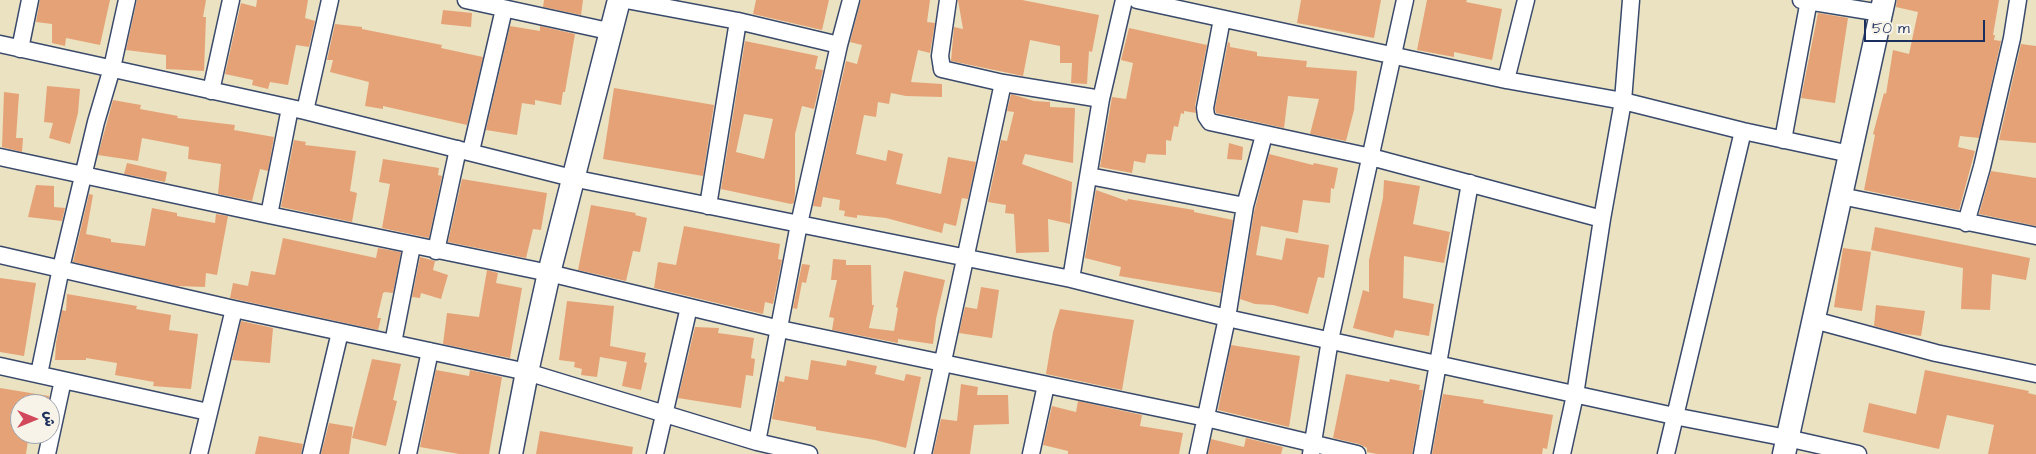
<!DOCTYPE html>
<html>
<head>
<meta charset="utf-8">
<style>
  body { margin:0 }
  #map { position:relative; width:2036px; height:454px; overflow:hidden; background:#eae2c1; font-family:"Architects Daughter","Playpen Sans Arabic",sans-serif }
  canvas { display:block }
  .north { position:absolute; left:10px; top:394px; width:50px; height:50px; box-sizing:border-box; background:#f7f3e8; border:1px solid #9fa5b1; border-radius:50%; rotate:90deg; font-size:14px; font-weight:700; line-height:20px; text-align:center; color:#1b2f5e }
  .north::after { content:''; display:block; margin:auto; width:18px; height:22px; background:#d1495b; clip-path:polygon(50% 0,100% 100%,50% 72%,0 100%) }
  .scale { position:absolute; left:1864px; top:20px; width:121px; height:22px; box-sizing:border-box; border:2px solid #1b2f5e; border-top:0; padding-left:6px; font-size:15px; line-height:18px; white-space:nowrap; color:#1b2f5e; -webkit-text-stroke:4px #f7f3e8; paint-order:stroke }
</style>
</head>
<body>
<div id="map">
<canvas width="2036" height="454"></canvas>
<div class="north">ش</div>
<div class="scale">50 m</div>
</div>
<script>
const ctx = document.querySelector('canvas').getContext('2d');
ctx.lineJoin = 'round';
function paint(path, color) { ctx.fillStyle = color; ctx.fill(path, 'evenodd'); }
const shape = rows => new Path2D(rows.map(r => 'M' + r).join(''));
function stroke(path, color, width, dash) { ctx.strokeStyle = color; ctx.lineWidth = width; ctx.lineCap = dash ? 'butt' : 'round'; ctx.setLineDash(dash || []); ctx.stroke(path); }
paint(shape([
  [40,0,110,0,100,45,66,38,65,46,52,43,52,24,36,22],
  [137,0,206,0,203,17,206,17,204,71,166,69,166,55,126,50],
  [257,0,308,0,305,18,315,21,309,47,296,45,288,85,270,82,268,89,252,85,253,80,225,74,241,3,256,7],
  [544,0,583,0,581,15,543,7],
  [756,0,829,0,822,30,753,14],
  [861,0,930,0,927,22,935,23,930,53,918,50,911,82,942,84,942,97,906,96,891,93,889,104,878,102,876,117,864,115,856,154,886,161,888,150,903,154,896,184,941,194,948,157,976,162,968,199,962,198,956,226,944,223,942,233,886,218,857,215,857,218,844,216,845,211,839,210,840,200,823,197,821,207,813,206,846,61,857,64,862,45,850,42],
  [958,0,1022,0,1099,15,1092,52,1089,51,1087,84,1071,83,1072,63,1060,63,1060,46,1030,40,1023,76,951,61,954,27,963,29],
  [1301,0,1381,0,1374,38,1297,23],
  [1427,0,1467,0,1466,2,1502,9,1492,60,1454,52,1454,57,1417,50],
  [1897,0,1999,0,1993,35,1995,35,1994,40,2001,41,1979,138,1960,136,1958,147,1975,151,1959,210,1864,190,1875,135,1873,134,1884,93,1886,94,1893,50,1909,54,1918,12,1896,7],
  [443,10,472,13,471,27,441,24],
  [1818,13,1848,18,1835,103,1801,98],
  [335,24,362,27,362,29,442,45,441,48,483,57,467,125,383,106,383,109,365,106,369,82,330,72,333,60,327,60],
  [510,26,540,31,540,26,575,34,565,92,563,92,561,105,535,100,535,105,522,103,517,135,486,130],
  [1129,28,1207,45,1195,106,1196,113,1184,111,1184,114,1181,113,1178,127,1174,126,1171,141,1166,140,1166,155,1147,154,1145,163,1134,161,1132,173,1100,167,1112,97,1126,99,1133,63,1121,60],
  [745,41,818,56,815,69,823,70,814,109,802,106,795,134,795,194,794,203,791,204,721,189],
  [744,114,773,119,764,159,736,152],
  [1228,42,1230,43,1230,47,1257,52,1257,56,1307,61,1306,67,1357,71,1354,110,1346,141,1310,134,1319,99,1288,96,1284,128,1216,113,1215,108],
  [2021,44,2036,46,2036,143,1999,140],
  [47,86,80,89,78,113,70,144,49,138,53,123,44,122],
  [614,88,714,105,703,176,603,159],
  [4,92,19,94,16,138,23,138,22,152,2,147],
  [1011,94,1034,101,1050,102,1050,107,1075,108,1073,163,1025,154,1022,164,1072,182,1070,224,1048,219,1049,252,1016,253,1014,214,1005,213,1006,205,988,202,1001,140,1007,141,1014,112,1007,111],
  [113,100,141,105,140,109,178,116,177,118,235,125,234,130,274,137,268,171,260,169,252,201,218,194,221,164,188,159,189,147,142,138,138,161,98,155],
  [294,140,306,142,305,145,356,151,350,191,357,193,352,222,281,207],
  [1229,143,1243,147,1242,160,1227,159],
  [1269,154,1313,165,1314,163,1338,168,1334,189,1331,188,1330,203,1303,200,1298,233,1261,226,1256,255,1282,260,1286,238,1329,245,1324,278,1318,277,1308,314,1273,305,1255,304,1240,299,1254,212],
  [383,159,439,168,438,175,442,176,429,238,382,228,390,184,379,182],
  [127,163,167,172,165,182,124,174],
  [1991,171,2036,178,2036,226,1979,214],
  [462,179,547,193,541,230,533,229,526,258,448,242],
  [1384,180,1420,186,1413,224,1450,232,1444,263,1404,256,1403,298,1434,304,1429,336,1395,330,1393,338,1353,328,1363,290,1369,292,1369,260,1383,198],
  [36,185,54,186,54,207,65,208,62,221,28,217],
  [1096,190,1127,201,1128,199,1194,210,1194,212,1233,220,1221,293,1119,276,1121,267,1085,258,1084,264],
  [89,194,93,195,86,234,111,239,111,242,145,246,152,208,177,213,177,216,215,223,216,214,228,216,217,275,206,273,205,287,177,286,73,262],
  [591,205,636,213,635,215,647,218,640,252,633,251,626,281,578,270],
  [684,226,780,244,778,259,782,260,773,304,765,302,763,314,654,288,658,262,676,265],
  [1875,227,2030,258,2026,280,1992,274,1990,310,1961,309,1963,268,1871,250],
  [283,238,376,258,378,248,401,252,393,293,385,292,383,293,377,318,381,318,378,330,230,298,233,283,248,286,251,271,275,275],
  [1843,248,1871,252,1862,311,1834,307],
  [420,257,435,261,433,270,448,275,441,299,421,293,420,298,412,297],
  [833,259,846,260,846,265,871,265,872,305,874,305,869,328,894,331,898,308,896,307,904,271,945,280,936,319,933,344,898,339,898,343,832,330,834,318,829,317,837,280,831,280],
  [802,264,810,265,806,283,802,282,797,309,793,308],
  [487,270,498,273,496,283,522,288,510,358,443,344,447,313,479,317],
  [0,278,36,283,24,356,0,352],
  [981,287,999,290,992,338,959,333,965,307,977,309],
  [67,294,137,306,136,309,171,315,169,330,198,334,191,389,153,386,154,382,115,375,117,363,86,358,86,360,55,360,56,343,62,310,66,311],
  [567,301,614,306,610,346,646,353,644,362,647,363,641,390,622,386,627,362,600,357,597,377,581,375,582,369,574,367,575,362,559,360],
  [1876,305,1925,311,1921,336,1899,333,1874,326],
  [1060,309,1134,320,1122,390,1046,374,1053,332],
  [241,321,273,328,270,363,232,360],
  [695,327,719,328,718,333,754,338,751,358,755,359,753,376,746,375,741,408,678,398],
  [1231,345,1300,356,1289,427,1218,410],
  [372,359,401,364,393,400,397,401,386,446,352,438],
  [811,360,846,366,847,360,877,366,875,374,904,381,906,374,921,377,906,448,875,440,816,430,816,427,772,419,779,381,784,382,785,376,808,380],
  [436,370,469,376,470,370,502,377,489,454,459,454,420,447],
  [1925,370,2029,391,2028,393,2036,395,2036,454,1988,454,1994,425,1947,415,1939,449,1863,432,1869,403,1916,414],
  [1346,374,1389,382,1390,379,1420,385,1419,390,1423,390,1412,454,1377,454,1367,452,1367,448,1359,444,1333,438],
  [961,384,978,387,977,395,1008,395,1009,424,974,425,970,454,933,454,941,419,957,421],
  [0,388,49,396,48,404,20,404,20,434,29,434,26,454,0,454],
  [1443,394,1484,400,1483,403,1553,415,1547,449,1543,448,1542,454,1432,454],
  [1078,401,1142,415,1140,426,1183,433,1179,454,1068,454,1068,451,1043,445,1052,406,1076,412],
  [329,423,353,427,349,454,321,454],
  [540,431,633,447,632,454,536,454],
  [259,436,303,444,301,454,255,454],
  [1246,438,1283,447,1281,454,1208,454,1211,439,1244,447]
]), '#e6a277');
const street = shape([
  [466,0,613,32],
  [626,0,738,21],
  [948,0,940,56,942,69,1003,83],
  [1137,0,1506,80,1623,101,1743,131,1850,154],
  [1801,0,1881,13],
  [1222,19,1205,108,1206,116,1210,122,1371,157,1602,219],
  [0,44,305,111,572,178,1071,279,1227,318,1674,416,1787,438,1858,454],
  [20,49,30,0],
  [1506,80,1526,0],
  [211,91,231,0],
  [305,111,330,0],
  [1783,140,1809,0],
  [471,151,504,9],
  [0,157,269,215,290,108],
  [1089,176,1245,206],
  [1841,196,2036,236],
  [708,206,738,21,839,45],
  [269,215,549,273,780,329,1206,418,1357,454],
  [1966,223,1982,167,2012,38,2018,0],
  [436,251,458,149],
  [0,255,234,309,527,372,757,442,809,454],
  [1071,279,1101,99,1124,0],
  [1814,320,1936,353,2036,374],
  [393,343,412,246],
  [0,366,208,412],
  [39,374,61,268,96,122,112,68,127,0],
  [757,442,799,224,839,45,851,0],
  [47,454,63,380],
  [199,454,234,309],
  [311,454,340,332],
  [408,454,430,351],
  [655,454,689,307],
  [923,454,1003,83,1101,99],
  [1031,454,1046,385],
  [1198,454,1227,318,1245,206,1264,135],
  [1311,454,1330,340,1405,0],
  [1422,454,1470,183],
  [1562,454,1575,395,1602,219,1623,101,1631,0],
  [1666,454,1743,131]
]);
const secondary = shape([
  [511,454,527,372,549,273,619,0],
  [1784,454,1884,0]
]);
stroke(street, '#3a4a6d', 19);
stroke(secondary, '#3a4a6d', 25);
stroke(street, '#fff', 16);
stroke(secondary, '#fff', 22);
</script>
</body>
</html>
